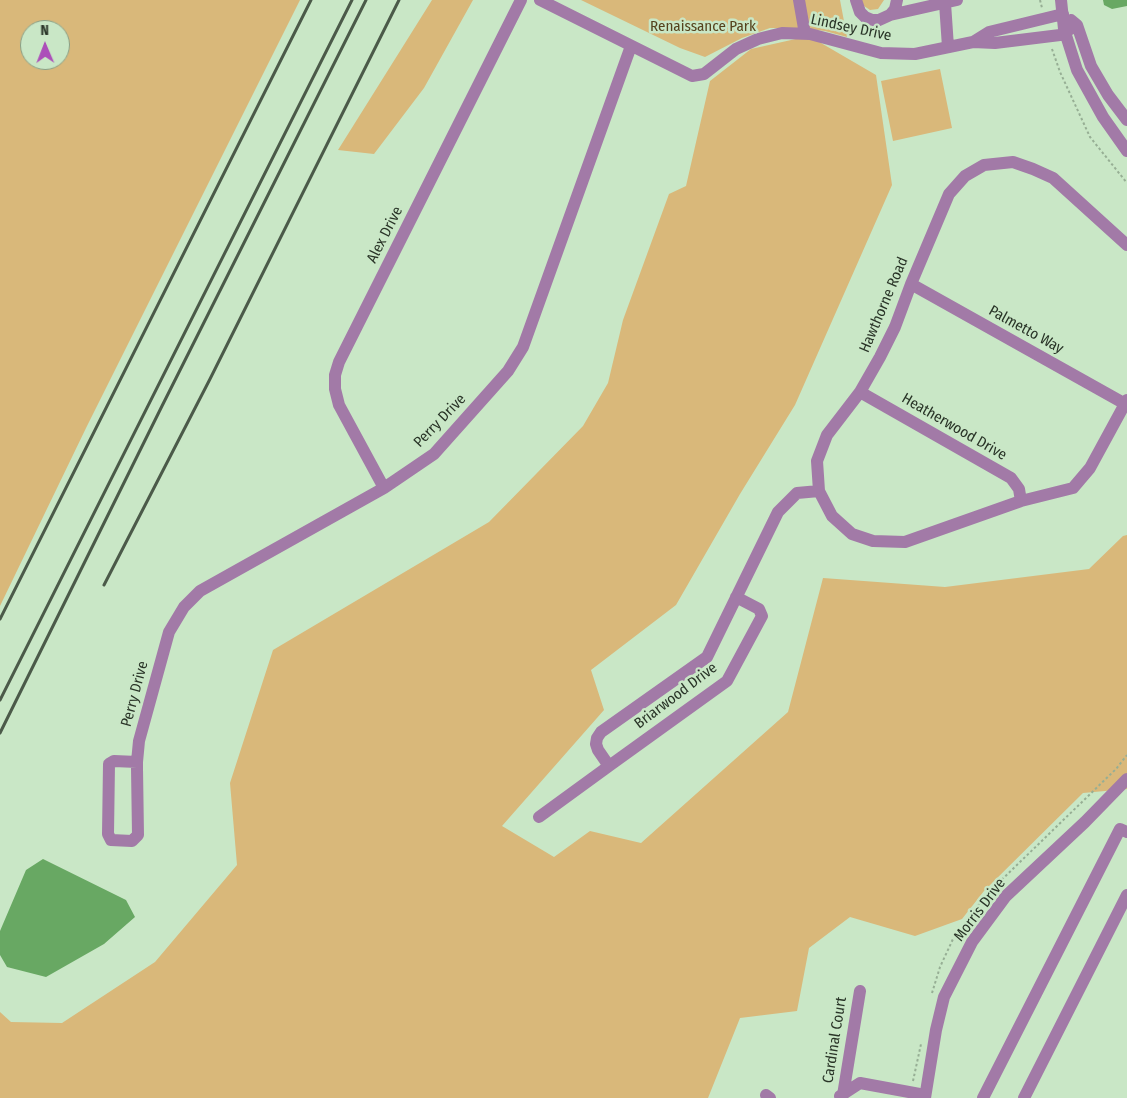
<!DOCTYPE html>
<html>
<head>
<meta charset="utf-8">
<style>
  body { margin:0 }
  #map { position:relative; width:1127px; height:1098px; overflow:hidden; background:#c9e7c6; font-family:"Fira Sans Condensed",sans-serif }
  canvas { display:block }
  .north { position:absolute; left:20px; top:20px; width:50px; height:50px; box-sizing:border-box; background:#c9e7c6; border:1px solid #899f86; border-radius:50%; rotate:359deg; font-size:14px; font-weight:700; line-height:20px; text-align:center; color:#293427 }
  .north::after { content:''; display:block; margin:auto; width:18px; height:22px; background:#ac4fb9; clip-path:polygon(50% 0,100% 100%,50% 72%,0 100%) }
</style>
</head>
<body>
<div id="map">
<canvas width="1127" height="1098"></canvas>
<div class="north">N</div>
</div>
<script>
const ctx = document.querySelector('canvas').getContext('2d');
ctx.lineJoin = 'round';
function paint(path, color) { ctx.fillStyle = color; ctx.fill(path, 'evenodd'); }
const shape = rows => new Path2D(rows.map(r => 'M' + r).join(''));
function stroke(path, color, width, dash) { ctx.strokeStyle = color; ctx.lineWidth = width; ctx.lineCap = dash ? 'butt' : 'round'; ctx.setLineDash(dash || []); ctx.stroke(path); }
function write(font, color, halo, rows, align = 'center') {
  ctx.font = font + ' "Fira Sans Condensed",sans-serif'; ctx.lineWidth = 5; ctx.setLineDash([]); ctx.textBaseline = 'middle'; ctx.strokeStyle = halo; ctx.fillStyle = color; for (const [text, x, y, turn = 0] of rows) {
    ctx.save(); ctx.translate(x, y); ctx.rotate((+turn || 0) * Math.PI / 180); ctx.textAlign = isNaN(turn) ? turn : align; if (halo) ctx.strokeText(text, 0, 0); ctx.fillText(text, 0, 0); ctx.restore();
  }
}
paint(shape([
  [0,0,300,0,87,426,0,606],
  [30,30,60,30,60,60,30,60],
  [432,0,473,0,424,88,374,154,338,150],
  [581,0,840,0,847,37,825,31,800,28,770,28,742,38,705,57,680,48],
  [861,0,884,0,878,9,870,10,864,6],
  [809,36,876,75,892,185,795,405,740,494,676,605,591,670,604,710,502,826,554,857,590,831,641,843,788,712,823,578,945,587,1089,569,1123,536,1127,535,1127,789,1083,793,984,891,962,919,915,936,850,917,809,948,797,1011,740,1018,708,1098,0,1098,0,1012,11,1022,62,1023,155,962,237,865,230,783,273,650,489,522,583,426,608,383,623,320,669,194,686,186,710,81,751,49],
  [940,69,952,128,893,141,881,81]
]), '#d9b87a');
paint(shape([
  [1103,0,1127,0,1127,6,1112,9,1104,5],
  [43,859,126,900,135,917,104,944,46,977,7,967,0,955,0,931,26,870]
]), '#68a863');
stroke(shape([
  [1040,0,1042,8],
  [1052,49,1060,72,1090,137,1127,183],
  [932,993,940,967,953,939,987,894,1116,769,1127,755],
  [913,1081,921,1044]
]), '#96ae94', 2, [2.5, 2.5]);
stroke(shape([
  [540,0,692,76,704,74,736,49,758,39,782,33,810,34,881,53,915,54,973,42,995,43,1060,35,1077,25],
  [799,0,805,34],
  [856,0,860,12,865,17,872,20,879,20,890,15,895,9,897,0],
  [1061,0,1064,29,1077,70,1103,117,1127,151],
  [945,3,948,47],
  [890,15,957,0],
  [1071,20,1077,25,1091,66,1108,95,1127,120],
  [973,42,989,32,1063,14],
  [1127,245,1053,178,1033,169,1013,162,984,165,965,176,949,194,911,284,895,327,880,357,860,392,827,435,817,461,819,491,832,516,852,534,873,541,905,542,1021,501,1073,488,1090,468,1127,400],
  [911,284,1127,405],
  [860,392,1011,478,1019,489,1021,501],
  [384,488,339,405,335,389,335,375,339,362,521,0],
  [137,762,114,761,109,764,108,834,111,840,132,841,138,835,137,768,137,762,139,741,169,632,184,607,200,591,384,488,434,454,508,371,523,347,631,46],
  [609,766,727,681,762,616,759,609,736,597],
  [539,817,609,766,598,750,596,744,597,738,601,732,707,657,778,512,797,493,819,491],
  [766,1095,770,1098],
  [843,1095,860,991],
  [840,1096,860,1083,925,1095],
  [925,1098,936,1030,944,997,972,942,1006,896,1085,822,1127,779],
  [983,1098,1120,829,1127,832],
  [1024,1098,1127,895]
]), '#a27aa7', 12);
stroke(shape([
  [104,585,210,379,399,0],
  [0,619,311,0],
  [0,700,352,0],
  [0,733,162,406,366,0]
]), '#4b5a49', 3);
write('15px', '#55421d', '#c9e7c6', [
  ["Renaissance Park",703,27]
]);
write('15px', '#293427', '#c9e7c6', [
  ["Lindsey Drive",851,28,12],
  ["Alex Drive",385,235,-63],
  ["Hawthorne Road",884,305,-67],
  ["Palmetto Way",1026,330,29],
  ["Perry Drive",440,421,-46],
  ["Heatherwood Drive",954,427,30],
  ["Perry Drive",135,694,-75],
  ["Briarwood Drive",676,696,-37],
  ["Morris Drive",980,910,-53],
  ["Cardinal Court",835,1040,-81]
]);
</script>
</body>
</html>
